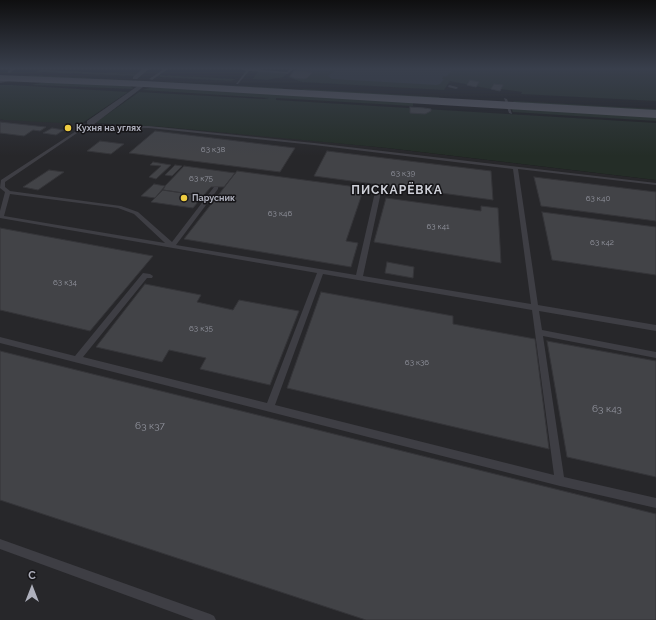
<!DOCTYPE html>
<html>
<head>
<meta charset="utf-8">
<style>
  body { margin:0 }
  #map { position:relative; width:656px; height:620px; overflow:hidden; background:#1b1b1d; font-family:Raleway,sans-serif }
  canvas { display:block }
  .north { position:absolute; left:12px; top:568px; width:40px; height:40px; -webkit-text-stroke:3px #161518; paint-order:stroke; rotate:0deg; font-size:11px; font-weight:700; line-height:16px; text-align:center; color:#aeb0bc }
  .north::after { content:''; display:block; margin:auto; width:14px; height:18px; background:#aeb0bc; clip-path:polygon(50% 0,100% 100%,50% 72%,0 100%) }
</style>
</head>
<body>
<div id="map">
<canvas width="656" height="620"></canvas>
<div class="north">С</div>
</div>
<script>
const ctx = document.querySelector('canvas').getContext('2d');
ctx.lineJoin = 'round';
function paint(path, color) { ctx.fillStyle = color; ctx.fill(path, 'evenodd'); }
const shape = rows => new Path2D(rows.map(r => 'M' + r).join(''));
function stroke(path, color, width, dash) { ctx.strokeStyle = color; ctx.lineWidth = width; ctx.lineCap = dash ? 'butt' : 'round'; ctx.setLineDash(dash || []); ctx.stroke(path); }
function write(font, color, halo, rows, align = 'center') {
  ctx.font = font + ' Raleway,sans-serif'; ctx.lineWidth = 3; ctx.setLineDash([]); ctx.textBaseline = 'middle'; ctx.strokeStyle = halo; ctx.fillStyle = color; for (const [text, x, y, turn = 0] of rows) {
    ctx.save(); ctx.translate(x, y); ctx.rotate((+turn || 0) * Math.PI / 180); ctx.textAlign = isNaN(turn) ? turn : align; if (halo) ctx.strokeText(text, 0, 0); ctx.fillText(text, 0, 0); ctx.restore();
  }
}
paint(shape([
  [0,119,164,127,269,136,387,148,656,180,656,620,0,620]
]), '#27272a');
paint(shape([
  [297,69,656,69,656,101,521,94,522,92,501,89,500,91,450,81,444,90,302,82,288,77],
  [40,70,138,74,136,76,36,72],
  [258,71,286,74,283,77,267,80,253,79],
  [31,75,281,88,284,89,26,77],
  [160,75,236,79,231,81,160,77],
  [45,82,130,86,133,88,132,89,32,85],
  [0,85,12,85,128,92,81,124,4,120,0,119],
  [153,87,413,102,413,106,276,98,276,100,656,123,656,180,387,148,164,127,95,123,139,92,264,99,269,98,142,90],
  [304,89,439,97,439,100,300,90],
  [514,101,656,109,656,112,513,102],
  [511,108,656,117,656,121,513,112]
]), '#242d27');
paint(shape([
  [337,69,396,70,453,69,446,77,443,76,442,79,444,79,440,84,437,85,332,79,328,76]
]), '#303741');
const building = shape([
  [294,71,310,72,312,73,307,78,304,79,294,78,290,76,294,71],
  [470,80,479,82,476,87,467,85,470,80],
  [494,84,503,85,500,91,491,89,494,84],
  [410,107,424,108,431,109,431,111,425,114,410,113,410,107],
  [0,122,46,127,40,131,33,130,24,136,0,133,0,122],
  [52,128,64,130,56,135,43,133,52,128],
  [155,131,295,148,280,172,129,153,155,131],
  [100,141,124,144,111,154,87,151,100,141],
  [327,151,491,171,493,200,314,176,327,151],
  [153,162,171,165,156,179,149,177,161,166,150,165,153,162],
  [175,165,182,166,172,176,165,175,175,165],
  [184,166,235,173,224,187,211,187,203,196,163,190,165,186,184,166],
  [49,170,64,172,38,190,23,187,49,170],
  [237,171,364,188,346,241,358,243,351,267,184,239,237,171],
  [534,177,656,192,656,221,541,206,534,177],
  [154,184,165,186,155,198,141,196,154,184],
  [163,190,203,196,193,208,151,202,163,190],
  [386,198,481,211,481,206,498,208,501,263,374,242,386,198],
  [542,212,656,227,656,275,552,260,542,212],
  [0,228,153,256,90,331,0,310,0,228],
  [387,262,414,267,413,278,385,273,387,262],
  [145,284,201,295,197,302,233,310,239,300,299,311,270,385,200,369,206,358,169,350,162,362,96,347,145,284],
  [321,292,453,316,453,324,535,339,549,449,287,388,321,292],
  [547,341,656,361,656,477,567,457,547,341],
  [0,351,656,514,656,620,366,620,0,500,0,351]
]);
paint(building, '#424347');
stroke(building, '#353539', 1);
paint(shape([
  [11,69,15,69,10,73,8,73,8,71,11,69],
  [164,69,168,69,152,80,149,79,164,69],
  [253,69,287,72,290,69,293,69,288,74,249,71,238,84,236,84,246,71,242,69,253,69],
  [13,78,14,80,0,83,0,81,13,78],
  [449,85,457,87,458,88,456,89,448,87,449,85],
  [504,98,507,99,512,114,509,113,504,98],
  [90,122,92,123,90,125,149,126,314,143,656,183,656,185,518,169,538,305,656,325,656,331,539,311,542,330,656,352,656,358,543,336,564,477,656,498,656,508,560,486,0,343,0,337,75,356,143,273,150,274,153,276,152,278,147,278,83,357,267,403,317,273,0,218,0,211,5,192,0,188,1,180,90,122],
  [86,127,149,128,314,145,513,169,531,304,363,276,381,192,378,190,375,192,356,275,176,245,218,189,218,187,214,187,172,242,138,212,121,206,10,191,5,187,5,182,86,127],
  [10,194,118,208,134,214,165,243,4,216,10,194],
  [323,274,532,310,554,475,275,405,323,274],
  [0,539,210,614,214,616,216,620,194,620,0,549,0,539]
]), '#3e3e44');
paint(shape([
  [142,69,149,69,137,79,133,79,133,77,142,69],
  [142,83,147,84,93,125,87,125,87,121,142,83]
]), '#3e3e44');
paint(shape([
  [0,75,144,81,656,110,656,118,144,87,0,81,0,75]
]), '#585861');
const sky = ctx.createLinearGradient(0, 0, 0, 156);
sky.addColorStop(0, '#0f0f10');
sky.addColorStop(0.44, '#393f4c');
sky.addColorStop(1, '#393f4c00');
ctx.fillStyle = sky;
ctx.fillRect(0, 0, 656, 156);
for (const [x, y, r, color] of [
  [68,128,4,"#eecc41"],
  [184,198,4,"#eecc41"]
]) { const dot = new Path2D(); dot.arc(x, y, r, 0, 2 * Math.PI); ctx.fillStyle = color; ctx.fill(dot); stroke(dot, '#161518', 1.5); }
write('8px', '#93959f', null, [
  ["63 к38",213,150],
  ["63 к39",403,174],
  ["63 к75",201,179],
  ["63 к40",598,199],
  ["63 к46",280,214],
  ["63 к41",438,227],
  ["63 к42",602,243],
  ["63 к34",65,283],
  ["63 к35",201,329],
  ["63 к36",417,363]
]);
write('bold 9px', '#aeb0bc', '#161518', [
  ["Кухня на углях",76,128],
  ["Парусник",192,198]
], 'left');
write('10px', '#93959f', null, [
  ["63 к43",607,409],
  ["63 к37",150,426]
]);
ctx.letterSpacing = '1px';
write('bold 12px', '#ced0d8', '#161518', [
  ["ПИСКАРЁВКА",397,190]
]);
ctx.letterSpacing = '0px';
</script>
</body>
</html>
